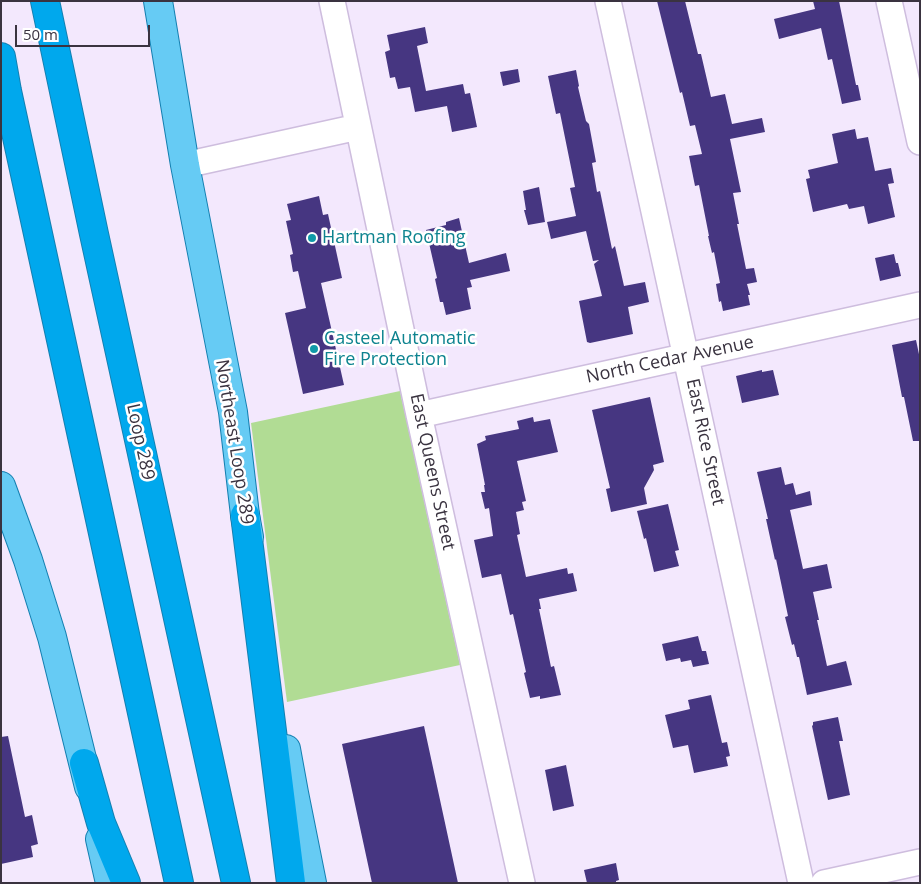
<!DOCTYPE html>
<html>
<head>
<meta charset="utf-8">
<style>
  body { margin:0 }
  #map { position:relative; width:921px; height:884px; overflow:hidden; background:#f3e8fd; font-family:"Open Sans",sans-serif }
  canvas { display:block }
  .frame { position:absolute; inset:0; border:2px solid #3a3340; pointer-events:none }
  .scale { position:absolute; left:15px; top:25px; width:135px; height:22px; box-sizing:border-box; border:2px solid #3a3340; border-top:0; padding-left:6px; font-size:15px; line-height:18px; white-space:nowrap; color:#3a3340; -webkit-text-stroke:4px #fff; paint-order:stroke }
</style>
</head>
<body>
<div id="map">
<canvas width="921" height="884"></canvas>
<div class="frame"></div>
<div class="scale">50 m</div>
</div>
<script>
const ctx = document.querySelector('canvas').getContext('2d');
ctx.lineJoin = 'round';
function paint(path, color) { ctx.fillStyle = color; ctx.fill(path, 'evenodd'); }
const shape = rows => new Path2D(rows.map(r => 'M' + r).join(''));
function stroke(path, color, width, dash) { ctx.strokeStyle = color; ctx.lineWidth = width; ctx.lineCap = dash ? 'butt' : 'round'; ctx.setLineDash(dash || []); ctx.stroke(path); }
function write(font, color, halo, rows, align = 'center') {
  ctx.font = font + ' "Open Sans",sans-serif'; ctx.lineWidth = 5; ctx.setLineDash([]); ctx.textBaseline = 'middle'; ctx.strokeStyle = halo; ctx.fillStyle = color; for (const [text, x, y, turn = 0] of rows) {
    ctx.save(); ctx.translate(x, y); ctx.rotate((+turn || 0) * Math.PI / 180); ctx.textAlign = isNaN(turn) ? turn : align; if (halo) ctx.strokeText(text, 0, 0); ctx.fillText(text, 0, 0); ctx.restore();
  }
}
paint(shape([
  [400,391,460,665,287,702,251,423]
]), '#b1dc94');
paint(shape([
  [657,1,685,1,698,54,701,54,711,97,725,94,732,124,762,118,765,132,730,139,741,192,733,193,739,224,737,224,746,269,754,268,757,282,747,284,750,295,748,295,750,305,723,311,721,301,719,302,716,284,720,283,714,252,712,253,708,236,709,236,699,185,695,186,689,156,702,154,695,125,690,126,682,92,680,93],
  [813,1,839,1,856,85,858,85,861,100,842,104,832,59,828,60,821,28,779,39,774,19,815,9],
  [425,27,428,43,417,46,426,91,463,84,465,94,470,93,477,127,452,132,447,106,415,112,410,87,398,89,395,77,390,78,385,52,390,50,387,35],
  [518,69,520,82,503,86,500,72],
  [576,70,579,86,578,87,586,121,589,124,596,162,592,163,597,192,600,191,612,249,615,246,624,286,645,282,649,302,628,307,633,334,590,343,587,342,579,301,602,296,594,264,599,260,593,261,586,231,551,239,547,222,576,216,570,188,575,187,560,113,556,114,548,76],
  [855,129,857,139,868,137,875,171,891,168,894,183,888,184,895,217,868,224,864,206,849,209,847,204,813,212,806,179,810,178,808,170,838,163,832,134],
  [539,187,545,222,528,225,524,210,526,210,523,191],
  [319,196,323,215,328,214,342,278,321,283,344,385,303,394,285,313,306,308,298,271,293,272,290,255,293,254,286,221,291,220,287,204],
  [459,218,469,263,506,253,510,271,470,280,472,287,467,288,471,309,446,315,443,302,440,302,435,279,437,278,426,230,446,225,446,222],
  [894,254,896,263,898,263,901,276,880,281,875,258],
  [916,340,920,359,920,441,913,441,904,397,902,397,892,345],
  [762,370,762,372,773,370,779,395,742,403,736,376],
  [650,397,664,462,653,465,654,470,644,488,647,504,611,512,606,489,610,488,592,410],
  [533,417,534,422,550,419,558,452,517,461,526,501,522,502,524,510,516,512,520,534,517,535,526,577,567,568,568,574,573,573,577,591,539,599,541,609,539,609,551,667,554,666,561,695,540,699,540,696,530,698,524,673,526,672,513,614,510,615,501,574,482,578,474,540,493,536,489,508,485,509,481,492,485,492,484,485,485,485,477,444,486,440,485,436,519,429,517,421],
  [781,467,785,485,793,483,796,495,810,491,812,505,790,510,803,569,827,564,832,588,813,592,819,620,817,620,827,666,846,661,852,685,807,695,799,657,797,657,794,644,792,645,785,617,788,616,776,559,775,560,766,519,768,519,757,472],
  [668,504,679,550,675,551,679,566,654,572,646,538,644,539,637,511],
  [698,636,702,651,706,651,709,664,693,667,691,660,681,662,680,658,666,661,662,644],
  [711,695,722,743,727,742,730,756,726,757,728,766,694,773,688,745,673,748,665,715,690,709,688,700],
  [838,717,843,741,839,741,850,795,828,800,812,726,813,725,813,722],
  [424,726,458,883,372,883,342,744],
  [8,736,25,817,32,815,38,844,31,846,33,857,1,864,1,737],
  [566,765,574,806,553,811,545,770],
  [616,863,619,880,616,881,616,883,587,883,584,870]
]), '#463681');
const minor = shape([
  [332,1,419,415,522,883],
  [608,1,801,883],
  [889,1,920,142],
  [185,165,358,127],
  [419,415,920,305],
  [824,883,920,862]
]);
const major = shape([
  [158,1,185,165,233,412,245,515,249,537],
  [1,486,28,560,52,637,89,787],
  [286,749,294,793,312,883],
  [100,839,110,883]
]);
const highway = shape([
  [45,1,94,234,236,883],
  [1,57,7,91,179,883],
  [245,515,291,883],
  [84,763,101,823,126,883]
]);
stroke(minor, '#cebdde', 28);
stroke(major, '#147fb0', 30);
stroke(highway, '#147fb0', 30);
stroke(minor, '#fff', 25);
stroke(major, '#66cbf4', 28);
stroke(highway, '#00a8ed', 28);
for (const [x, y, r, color] of [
  [312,238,5,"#0f9aa8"],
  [314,349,5,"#0f9aa8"]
]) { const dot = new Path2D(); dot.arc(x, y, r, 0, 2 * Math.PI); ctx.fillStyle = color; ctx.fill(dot); stroke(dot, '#fff', 2); }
write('18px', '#0d838f', '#fff', [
  ["Hartman Roofing",322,238],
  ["Casteel Automatic",324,339],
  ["Fire Protection",324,360]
], 'left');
write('18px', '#3a3340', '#fff', [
  ["North Cedar Avenue",670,360,-12],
  ["Loop 289",140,442,78],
  ["Northeast Loop 289",234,442,81],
  ["East Rice Street",705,442,78],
  ["East Queens Street",432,472,78]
]);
</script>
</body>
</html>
